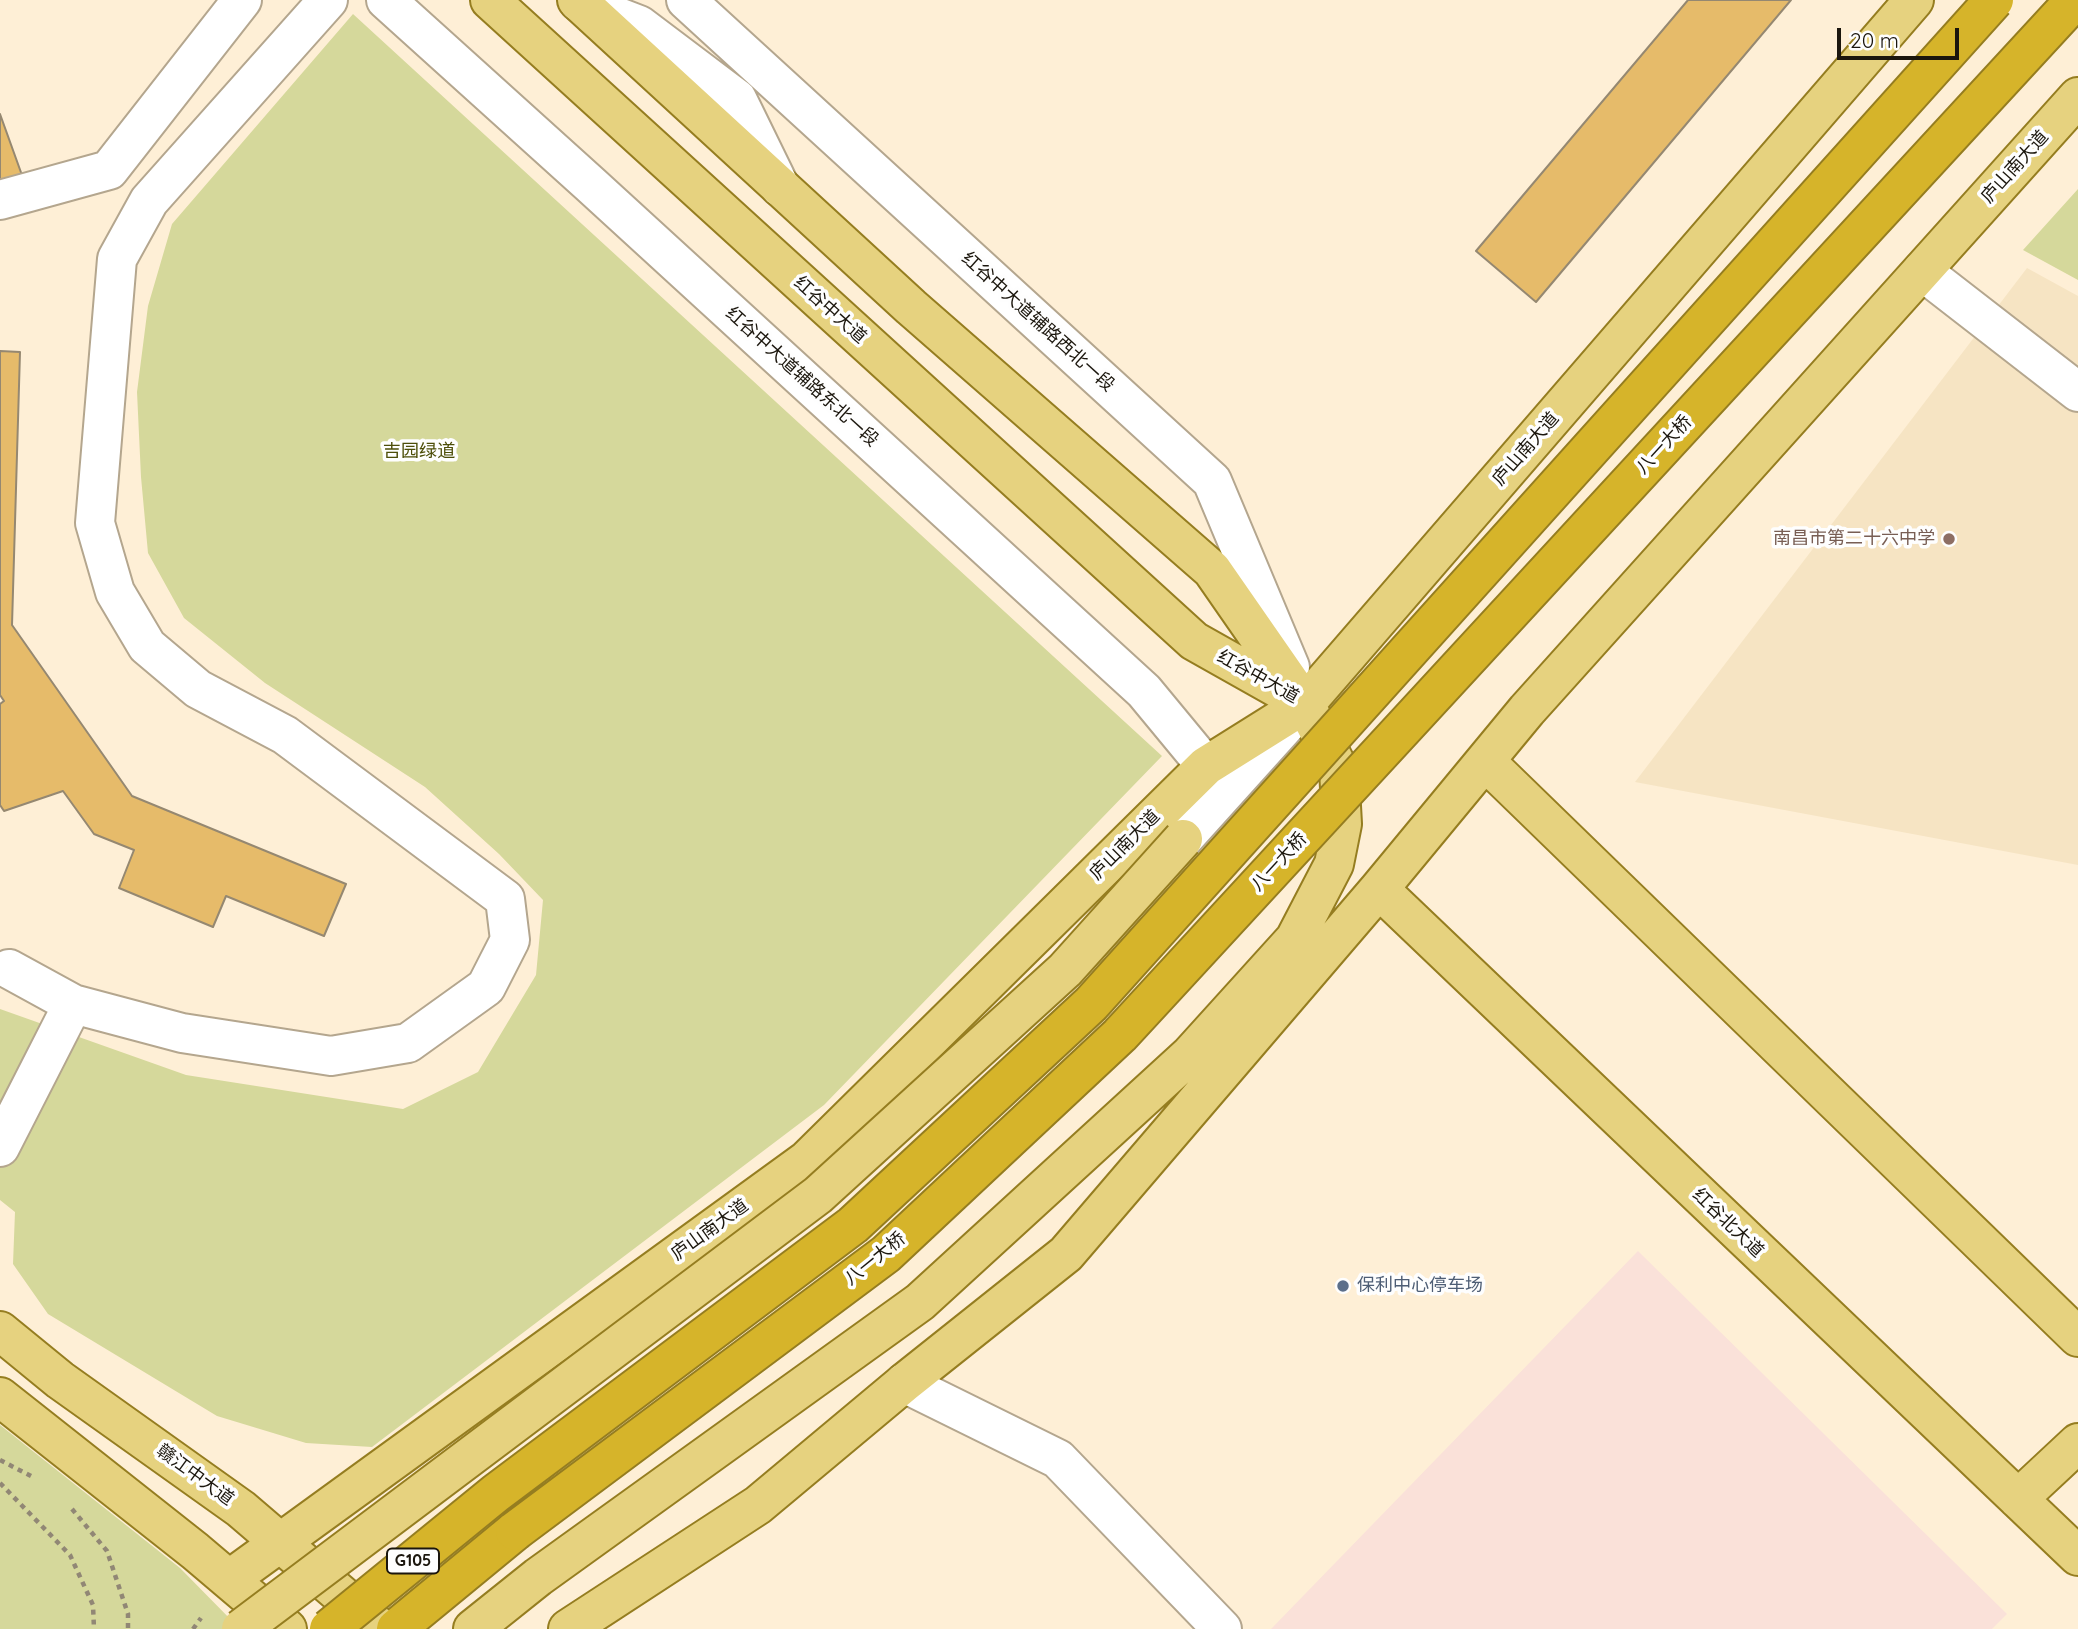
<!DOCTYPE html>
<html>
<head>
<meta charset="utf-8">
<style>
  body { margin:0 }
  #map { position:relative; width:2078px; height:1629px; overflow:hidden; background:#feefd6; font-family:Quicksand,sans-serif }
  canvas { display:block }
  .scale { position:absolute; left:1837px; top:28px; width:122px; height:32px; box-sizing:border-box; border:4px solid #1b160d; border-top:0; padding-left:9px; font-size:21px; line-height:24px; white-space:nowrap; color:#1b160d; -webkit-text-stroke:5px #fefefe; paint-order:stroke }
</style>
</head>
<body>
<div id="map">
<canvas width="2078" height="1629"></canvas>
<div class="scale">20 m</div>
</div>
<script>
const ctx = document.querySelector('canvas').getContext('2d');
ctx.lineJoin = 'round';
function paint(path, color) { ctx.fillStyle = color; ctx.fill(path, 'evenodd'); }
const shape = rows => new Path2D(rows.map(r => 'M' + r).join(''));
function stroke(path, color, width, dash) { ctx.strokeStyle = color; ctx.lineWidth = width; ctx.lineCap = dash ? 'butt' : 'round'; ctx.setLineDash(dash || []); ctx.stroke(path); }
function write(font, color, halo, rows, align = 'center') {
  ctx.font = font + ' Quicksand,"Noto Sans SC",sans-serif'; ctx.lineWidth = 7; ctx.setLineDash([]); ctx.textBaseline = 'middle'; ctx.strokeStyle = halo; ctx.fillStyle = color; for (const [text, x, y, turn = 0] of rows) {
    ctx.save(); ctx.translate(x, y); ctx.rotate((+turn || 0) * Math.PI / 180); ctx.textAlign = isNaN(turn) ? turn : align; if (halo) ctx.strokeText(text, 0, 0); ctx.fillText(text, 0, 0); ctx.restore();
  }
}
paint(shape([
  [1638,1251,2007,1614,1992,1629,1271,1629]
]), '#fae1d9');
paint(shape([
  [2027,268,2078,296,2078,865,1635,782]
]), '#f6e4c3');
paint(shape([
  [353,14,1162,756,824,1105,372,1447,306,1443,217,1416,48,1314,13,1264,15,1212,0,1200,0,1009,186,1075,403,1109,478,1072,536,975,543,900,499,854,425,787,265,683,184,618,148,553,141,477,137,392,148,306,172,224],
  [2078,189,2078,280,2023,250],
  [0,1425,180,1568,240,1629,0,1629]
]), '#d5d89b');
const building = shape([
  [1688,0,1791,0,1536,302,1476,251,1688,0],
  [0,114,23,178,0,187,0,114],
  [0,351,20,352,12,625,132,796,346,884,324,936,226,896,213,927,119,888,134,850,94,834,63,791,4,811,0,805,0,704,4,701,0,695,0,351]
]);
paint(building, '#e6bb6a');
stroke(building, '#958871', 2);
const minor = shape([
  [386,0,591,185,1144,691,1206,766],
  [686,0,1212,481,1290,667],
  [579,2,639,25,737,99,780,187],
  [0,200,109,170,242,0],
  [1922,271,2078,392],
  [1183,839,1293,717],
  [9,969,73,1004],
  [0,1147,73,1004,182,1033,331,1056,408,1043,486,987,510,940,505,899,285,735,198,689,147,646,115,592,95,523,117,259,149,201,328,0],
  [904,1383,1058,1459,1222,1629]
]);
const major = shape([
  [490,0,1194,641,1297,699],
  [1485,761,2078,1337],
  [1379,889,2078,1556],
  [0,1331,60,1380,241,1509,381,1629],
  [0,1397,195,1551,287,1629],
  [2018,1499,2078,1443],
  [230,1579,807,1160,1206,766,1305,704,1914,0],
  [473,1629,538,1577,920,1302,1190,1055,1295,939,1334,864,1342,824,1339,770,1305,704,1212,570,911,307,577,0],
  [568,1629,758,1505,904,1383,1066,1254,1379,889,1527,710,2078,97]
]);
const highway = shape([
  [396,1629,515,1531]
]);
stroke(minor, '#b4a68e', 42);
stroke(major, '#957d20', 42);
stroke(highway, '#957d20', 42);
stroke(shape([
  [0,1460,31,1476],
  [0,1483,70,1555,93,1605,94,1629],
  [72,1509,107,1551,128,1614,128,1629],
  [193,1629,201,1618]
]), '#918775', 4.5, [5, 5]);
stroke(minor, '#fff', 38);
stroke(major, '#e6d27f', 38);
stroke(highway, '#d6b42a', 38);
const majorBridge = shape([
  [241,1629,818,1195,1065,970,1183,839]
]);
const highwayBridge = shape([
  [515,1531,886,1254,1120,1035,2074,1],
  [329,1629,496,1493,853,1225,1091,1004,1994,0]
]);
stroke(majorBridge, '#957d20', 42, []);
stroke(highwayBridge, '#957d20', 42, []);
stroke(majorBridge, '#e6d27f', 38);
stroke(highwayBridge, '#d6b42a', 38);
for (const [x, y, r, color] of [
  [1949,539,7,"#8d6e63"],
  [1343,1286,7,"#5c6f8a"]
]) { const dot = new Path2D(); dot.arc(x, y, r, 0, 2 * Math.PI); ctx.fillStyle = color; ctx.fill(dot); stroke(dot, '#fefefe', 2.5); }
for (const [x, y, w] of [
  [413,1561,52]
]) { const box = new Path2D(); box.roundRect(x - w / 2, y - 12.5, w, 25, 5); ctx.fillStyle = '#fefefe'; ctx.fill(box); stroke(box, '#1b160d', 2); }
write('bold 16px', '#1b160d', null, [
  ["G105",413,1561]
]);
write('18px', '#1b160d', '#fefefe', [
  ["庐山南大道",2015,167,-48],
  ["红谷中大道",830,310,42],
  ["红谷中大道辅路西北一段",1038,322,42],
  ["红谷中大道辅路东北一段",802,377,42],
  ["八一大桥",1664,445,-47],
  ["庐山南大道",1526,449,-49],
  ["红谷中大道",1258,677,29],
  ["庐山南大道",1125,845,-45],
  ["八一大桥",1279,862,-47],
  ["红谷北大道",1728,1223,44],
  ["庐山南大道",710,1230,-36],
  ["八一大桥",875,1259,-39],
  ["赣江中大道",195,1475,36]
]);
write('18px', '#4d4e09', '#fefefe', [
  ["吉园绿道",419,452]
]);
write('18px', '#785e54', '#fefefe', [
  ["南昌市第二十六中学",1935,539]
], 'right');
write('18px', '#4e5e75', '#fefefe', [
  ["保利中心停车场",1357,1286]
], 'left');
</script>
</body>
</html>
